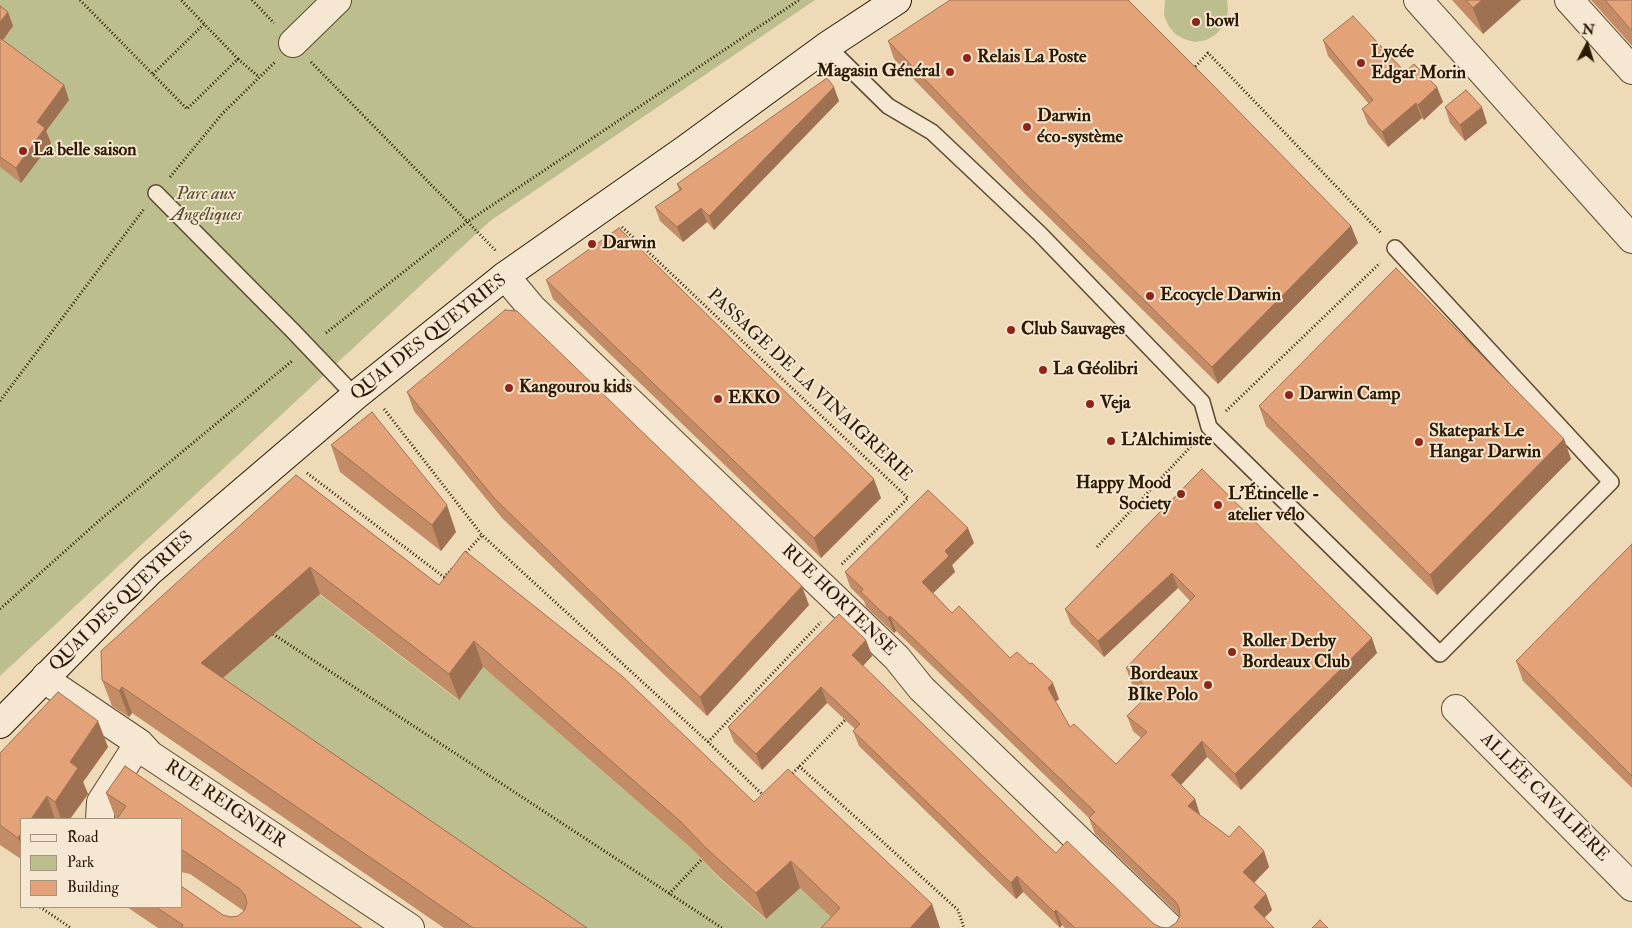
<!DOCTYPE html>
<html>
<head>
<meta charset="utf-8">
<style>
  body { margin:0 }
  #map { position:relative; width:1632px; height:928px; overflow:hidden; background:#efdab8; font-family:"IM FELL Double Pica",serif }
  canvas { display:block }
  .legend { position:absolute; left:20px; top:818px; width:162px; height:90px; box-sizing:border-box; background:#f5e7d1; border:1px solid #a5957d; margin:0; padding:6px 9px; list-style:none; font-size:15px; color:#2c1900 }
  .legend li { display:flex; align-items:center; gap:10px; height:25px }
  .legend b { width:25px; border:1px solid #a5957d }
  .north { position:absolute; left:1562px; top:20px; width:50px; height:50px; -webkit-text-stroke:4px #f5e7d1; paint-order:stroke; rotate:5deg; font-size:14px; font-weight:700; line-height:20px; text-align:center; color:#2c1900 }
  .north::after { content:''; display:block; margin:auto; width:18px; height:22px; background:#2c1900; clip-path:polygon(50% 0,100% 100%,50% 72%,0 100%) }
</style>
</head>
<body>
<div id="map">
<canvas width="1632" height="928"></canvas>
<ul class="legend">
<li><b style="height:6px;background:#f5e7d1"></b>Road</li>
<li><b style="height:14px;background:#bcbe8d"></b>Park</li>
<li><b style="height:14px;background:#e3a277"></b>Building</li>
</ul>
<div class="north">N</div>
</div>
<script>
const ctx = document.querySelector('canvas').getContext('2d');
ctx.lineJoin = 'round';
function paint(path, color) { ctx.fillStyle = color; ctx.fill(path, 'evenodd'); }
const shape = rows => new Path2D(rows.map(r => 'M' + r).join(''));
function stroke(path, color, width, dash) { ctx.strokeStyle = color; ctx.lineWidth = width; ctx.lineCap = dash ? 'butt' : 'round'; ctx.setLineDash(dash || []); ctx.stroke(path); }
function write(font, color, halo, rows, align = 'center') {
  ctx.font = font + ' "IM FELL Double Pica",serif'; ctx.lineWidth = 4; ctx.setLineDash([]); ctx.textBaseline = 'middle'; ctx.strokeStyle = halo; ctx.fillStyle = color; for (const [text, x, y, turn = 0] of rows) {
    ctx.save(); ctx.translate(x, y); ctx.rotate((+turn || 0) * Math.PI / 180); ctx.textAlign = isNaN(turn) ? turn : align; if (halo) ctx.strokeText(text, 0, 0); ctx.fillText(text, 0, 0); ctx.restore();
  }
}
paint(shape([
  [0,0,815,0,490,221,0,676],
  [1165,0,1227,0,1228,9,1227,19,1222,28,1215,35,1206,40,1195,42,1184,39,1175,34,1168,25,1164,15],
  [319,594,458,700,483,667,690,847,717,876,765,919,800,888,843,928,558,928,210,689]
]), '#bcbe8d');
const service = shape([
  [827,46,888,106,932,132,1040,234,1202,402,1209,427,1440,654,1611,482,1395,248],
  [156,193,292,330,355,396]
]);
const minor = shape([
  [1418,0,1632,239],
  [1569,0,1632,70],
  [293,43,337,0],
  [505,276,531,307,897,658,921,688,1170,928],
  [46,676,56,687,139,743,150,755,410,928],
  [1456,709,1632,887],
  [100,819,101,802,139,743]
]);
const secondary = shape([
  [0,724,150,571,355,396,505,276,686,149,827,46,897,0]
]);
stroke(service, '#5d492e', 18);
stroke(minor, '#5d492e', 30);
stroke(secondary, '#2c1900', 30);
stroke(shape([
  [80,0,187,109,238,59,181,0],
  [252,0,274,23],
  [238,59,259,77],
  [311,62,496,251],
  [1193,69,1208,53,1381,233],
  [153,74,204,24],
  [170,177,222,114,275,62],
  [622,227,908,498,841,565],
  [326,333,467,222,799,0],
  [0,401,144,209],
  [384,409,482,535,708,742,763,795],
  [1226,411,1380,263],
  [307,473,444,577,452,569],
  [1097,547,1195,442],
  [464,555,482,535],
  [0,609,101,519,292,361],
  [270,632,722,928],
  [708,742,821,622],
  [799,766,958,910,964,928],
  [790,776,847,718],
  [669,894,703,858],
  [40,907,71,928]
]), '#2c1900', 3, [1, 2.5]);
stroke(service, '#f5e7d1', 15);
stroke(minor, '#f5e7d1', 28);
stroke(secondary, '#f5e7d1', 28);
paint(shape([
  [1452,0,1521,0,1483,34],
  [1591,0,1632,0,1632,46],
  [0,6,13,26,3,40,64,85,69,100,46,131,51,143,21,183,0,167],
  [1323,40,1405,72,1443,102,1424,120,1422,118,1388,147,1368,124,1362,109,1369,104,1328,56],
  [888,41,1351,226,1358,243,1218,384,1026,195,894,59],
  [839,101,714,230,707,222,683,242,660,221,655,207,679,190,677,184],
  [1445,107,1487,123,1465,141,1450,123],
  [546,280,881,498,821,558,553,299],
  [407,392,809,605,707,716,502,518,414,411],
  [1259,406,1564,439,1571,459,1437,595,1266,426],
  [331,445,456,532,441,551,340,472],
  [1202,469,1377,653,1241,790,1207,757,1181,785,1195,799,1200,815,1229,837,1264,851,1269,867,1254,883,1266,894,1272,910,1264,918,1274,928,1065,928,1062,925,1060,928,1023,892,1016,899,859,746,853,731,855,729,827,703,762,770,734,742,728,727,866,640,872,656,863,666,1044,842,1056,853,1154,924,1160,927,1168,928,1176,923,1180,916,1095,834,1089,818,896,631,894,633,866,607,864,601,850,587,845,572,974,543,952,565,955,572,933,593,952,613,1010,658,1059,699,1055,702,1070,727,1116,764,1141,738,1133,731,1127,716,1146,697,1132,684,1126,668,1190,601,1178,588,1104,657,1071,624,1065,609],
  [296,475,439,585,754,802,932,904,940,928,821,928,831,917,800,888,766,919,717,875,690,847,483,667,459,700,320,594,223,678,587,928,444,928,132,713,129,717,112,706,102,680],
  [1632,544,1632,788,1523,681,1516,661],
  [108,747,83,782,88,794,70,819,21,819,21,859,0,845,0,753],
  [125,766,362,928,158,928,127,907,181,907,181,886,223,915,231,917,238,916,244,911,190,874,181,872,181,819,116,819,106,793]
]), '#c38b66');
paint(shape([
  [1482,0,1521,0,1483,34,1473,8],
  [8,12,13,26,0,44,0,22],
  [64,85,69,100,46,131,51,143,21,183,16,168,37,122],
  [834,87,839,101,714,230,709,216],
  [1437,87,1443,102,1424,120,1418,105],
  [1416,103,1422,118,1388,147,1382,132],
  [1482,107,1487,123,1465,141,1460,125],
  [701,208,707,222,683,242,677,227],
  [1351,226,1358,243,1218,384,1212,367],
  [1564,439,1571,459,1437,595,1430,575],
  [874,479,881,498,821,558,814,538],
  [447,505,456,532,441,551,432,525],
  [968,528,974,543,952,565,955,572,928,598,922,582,945,551],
  [310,567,320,594,210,689,201,663],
  [1172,573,1178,588,1104,657,1098,641],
  [802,586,809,605,707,716,700,697],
  [890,616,896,631,894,633,888,618],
  [1372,638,1377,653,1241,790,1235,774],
  [866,640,872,656,858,671,852,655],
  [474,641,483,667,459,700,449,674],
  [1053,683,1059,699,1053,704,1048,688],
  [122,687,132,713,129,717,119,691],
  [821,687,827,703,762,770,756,754],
  [98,721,108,747,83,782,88,794,70,819,61,819,55,802,70,762],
  [1202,741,1207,757,1176,790,1171,775],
  [47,796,55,819,31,819],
  [1195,799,1200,815,1188,806],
  [21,833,21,845,18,838],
  [1264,851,1269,867,1249,888,1243,872],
  [791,861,800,888,766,919,756,893],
  [1017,876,1023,892,1016,899,1011,883],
  [1266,894,1272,910,1259,923,1254,907],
  [932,904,940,928,910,928],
  [1056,910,1062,925,1060,928,1054,912]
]), '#9f7153');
const building = shape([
  [950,0,1128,0,1211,83,1351,226,1212,367,1020,178,888,41,950,0],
  [1466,0,1482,0,1473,8,1466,0],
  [1605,0,1632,0,1632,31,1605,0],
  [0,6,8,12,0,22,0,6],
  [1353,16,1405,72,1414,64,1437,87,1418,105,1416,103,1382,132,1362,109,1373,100,1323,40,1353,16],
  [0,38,64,85,37,122,45,128,16,168,0,157,0,38],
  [827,78,834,87,709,216,701,208,677,227,655,207,682,189,677,184,827,78],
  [1466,90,1482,107,1460,125,1445,107,1466,90],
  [619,228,874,479,814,538,546,280,619,228],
  [1396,268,1564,439,1430,575,1259,406,1396,268],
  [505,310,517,311,802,586,700,697,495,499,407,392,505,310],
  [372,412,447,505,432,525,331,445,372,412],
  [1202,469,1372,638,1235,774,1202,741,1171,775,1195,799,1188,806,1229,837,1239,826,1264,851,1243,872,1266,894,1254,907,1274,928,1075,928,1056,910,1054,912,1017,876,1011,883,853,731,860,724,821,687,756,754,728,727,839,614,866,640,852,655,1044,842,1056,853,1067,841,1154,924,1160,927,1168,928,1176,923,1180,916,1179,908,1176,902,1089,818,1095,812,890,616,888,618,861,592,863,589,845,572,928,490,968,528,945,551,949,556,922,582,952,613,959,606,1010,658,1017,652,1030,664,1032,663,1053,683,1048,688,1070,727,1074,724,1116,764,1147,732,1127,716,1151,692,1126,668,1195,596,1172,573,1098,641,1065,609,1202,469],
  [296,475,439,585,465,551,622,676,754,802,788,769,932,904,910,928,821,928,840,908,791,861,756,893,707,849,680,821,474,641,449,674,310,567,201,663,587,928,473,928,122,687,119,691,102,680,101,651,296,475],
  [1632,544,1632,776,1516,661,1632,544],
  [58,692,98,721,70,762,78,768,55,802,47,796,31,819,21,819,21,833,18,838,0,825,0,753,58,692],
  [125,766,362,928,181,928,183,925,156,907,181,907,181,886,223,915,231,917,238,916,244,911,247,903,245,895,240,889,181,849,181,819,117,819,126,806,106,793,125,766],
  [1320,920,1328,928,1312,928,1320,920]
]);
paint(building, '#e3a277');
stroke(building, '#9f7153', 1);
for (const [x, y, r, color] of [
  [1196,22,5,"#8f2418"],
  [967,58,5,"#8f2418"],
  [1361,63,5,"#8f2418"],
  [950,72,5,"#8f2418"],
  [1027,127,5,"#8f2418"],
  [23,151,5,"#8f2418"],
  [592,244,5,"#8f2418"],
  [1150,296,5,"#8f2418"],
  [1011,330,5,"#8f2418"],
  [1043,370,5,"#8f2418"],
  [509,388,5,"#8f2418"],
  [1289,395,5,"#8f2418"],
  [718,399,5,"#8f2418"],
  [1090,404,5,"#8f2418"],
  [1111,441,5,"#8f2418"],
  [1419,442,5,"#8f2418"],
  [1181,494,5,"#8f2418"],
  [1218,505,5,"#8f2418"],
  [1232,652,5,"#8f2418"],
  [1208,685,5,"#8f2418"]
]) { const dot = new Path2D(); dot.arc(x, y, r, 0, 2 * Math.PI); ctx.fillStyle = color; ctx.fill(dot); stroke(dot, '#f5e7d1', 2); }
write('bold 18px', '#2c1900', '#f5e7d1', [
  ["bowl",1206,22],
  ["Lycée",1371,53],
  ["Edgar Morin",1371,74],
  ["Relais La Poste",977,58],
  ["Magasin Général",940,72,"right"],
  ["Darwin",1037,117],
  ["éco-système",1037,138],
  ["La belle saison",33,151],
  ["Darwin",602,244],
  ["Ecocycle Darwin",1160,296],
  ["Club Sauvages",1021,330],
  ["La Géolibri",1053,370],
  ["Kangourou kids",519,388],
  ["Darwin Camp",1299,395],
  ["EKKO",728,399],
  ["Veja",1100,404],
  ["Skatepark Le",1429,432],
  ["Hangar Darwin",1429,453],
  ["L'Alchimiste",1121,441],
  ["Happy Mood",1171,484,"right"],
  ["Society",1171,505,"right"],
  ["L'Étincelle -",1228,495],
  ["atelier vélo",1228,516],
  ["Roller Derby",1242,642],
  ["Bordeaux Club",1242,663],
  ["Bordeaux",1198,675,"right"],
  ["BIke Polo",1198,696,"right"]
], 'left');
write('italic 18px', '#574b2a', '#f5e7d1', [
  ["Parc aux",206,195],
  ["Angéliques",206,216]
]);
write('18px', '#2c1900', '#f5e7d1', [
  ["QUAI DES QUEYRIES",429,338,-38],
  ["PASSAGE DE LA VINAIGRERIE",809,386,43],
  ["RUE HORTENSE",838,601,44],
  ["QUAI DES QUEYRIES",122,602,-44],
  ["ALLÉE CAVALIÈRE",1544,798,45],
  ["RUE REIGNIER",225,805,34]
]);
</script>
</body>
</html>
